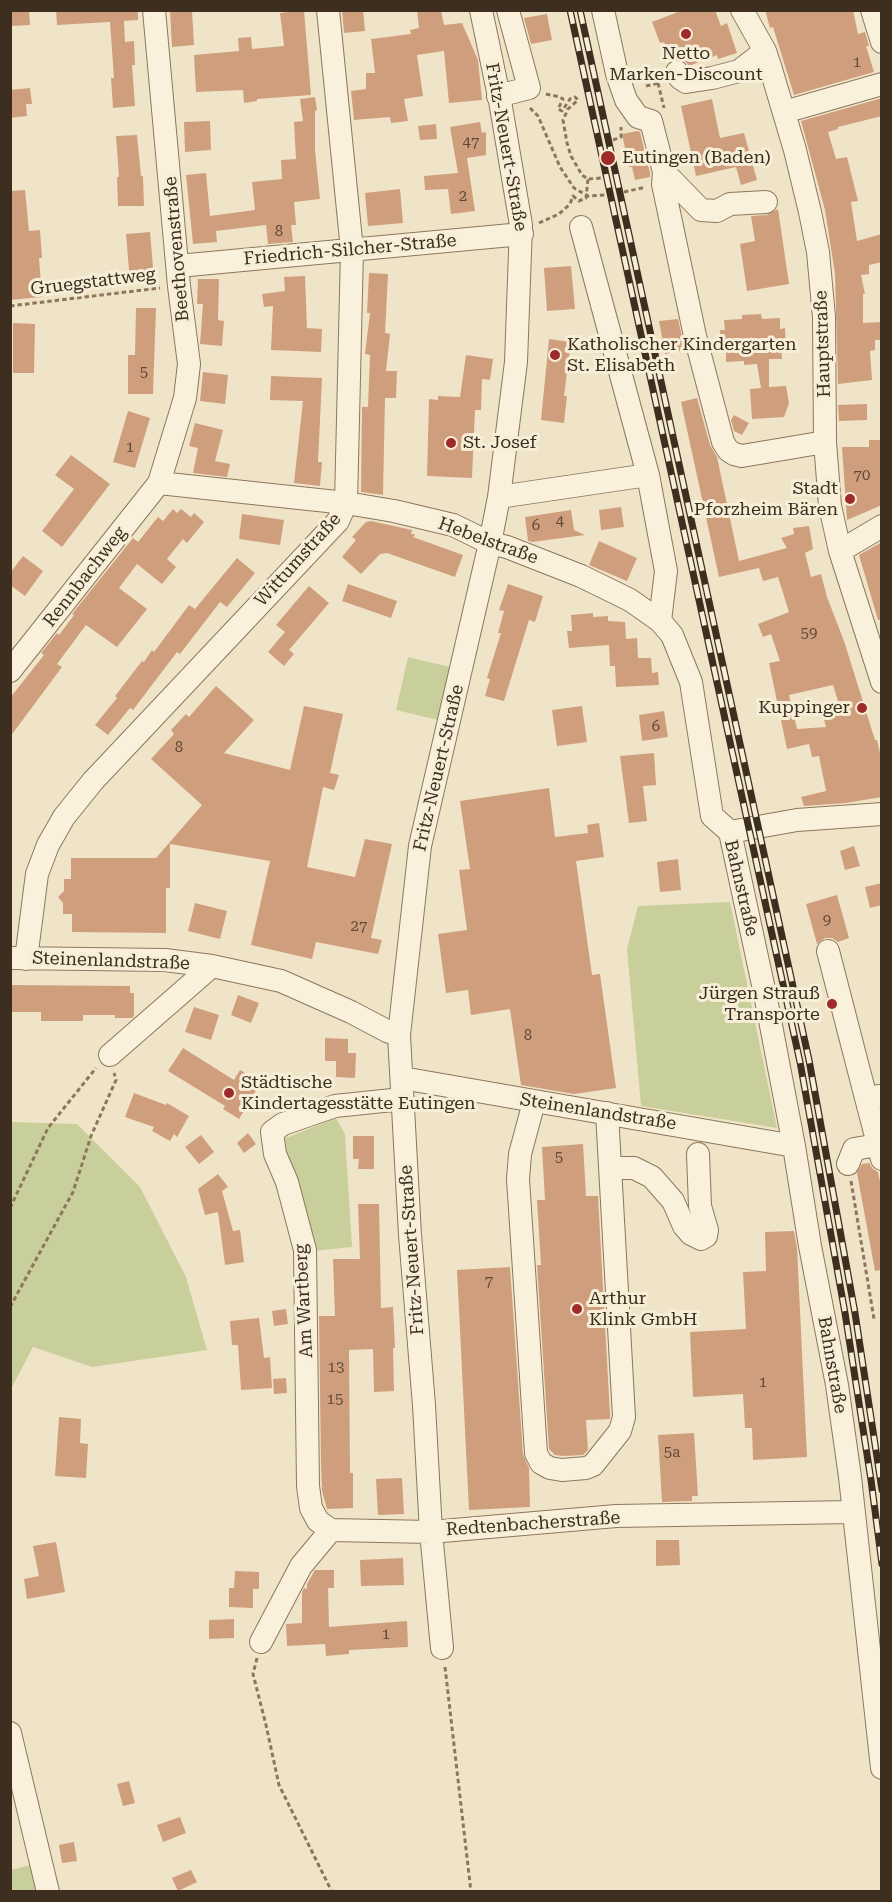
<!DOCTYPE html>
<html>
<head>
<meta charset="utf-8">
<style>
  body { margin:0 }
  #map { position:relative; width:892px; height:1902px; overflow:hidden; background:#f0e4c8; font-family:"Roboto Serif",serif }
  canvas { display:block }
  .frame { position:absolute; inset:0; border:12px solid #3d2e20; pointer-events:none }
</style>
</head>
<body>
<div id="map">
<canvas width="892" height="1902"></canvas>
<div class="frame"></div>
</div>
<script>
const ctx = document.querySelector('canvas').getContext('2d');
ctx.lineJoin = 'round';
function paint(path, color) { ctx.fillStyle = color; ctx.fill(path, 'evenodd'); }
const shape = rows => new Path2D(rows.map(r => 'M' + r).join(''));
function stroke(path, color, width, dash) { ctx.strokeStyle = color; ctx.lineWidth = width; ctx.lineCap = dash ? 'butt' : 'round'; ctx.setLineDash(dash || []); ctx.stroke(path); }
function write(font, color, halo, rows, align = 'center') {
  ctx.font = font + ' "Roboto Serif",serif'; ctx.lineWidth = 6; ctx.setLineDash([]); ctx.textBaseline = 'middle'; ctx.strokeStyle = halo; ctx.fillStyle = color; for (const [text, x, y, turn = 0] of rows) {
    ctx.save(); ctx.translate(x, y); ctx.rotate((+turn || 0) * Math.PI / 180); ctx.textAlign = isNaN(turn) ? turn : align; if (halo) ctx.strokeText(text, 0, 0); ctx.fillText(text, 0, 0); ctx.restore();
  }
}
paint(shape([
  [408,657,450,667,438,720,396,710],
  [730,902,777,1128,641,1106,627,949,638,906],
  [336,1118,345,1134,352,1247,313,1251,281,1140],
  [11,1122,77,1124,140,1187,186,1277,207,1350,92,1367,33,1347,11,1389],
  [30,1865,36,1891,11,1891,11,1870]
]), '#c9cf9b');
paint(shape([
  [10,10,29,10,30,25,10,26],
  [56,10,138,10,138,20,124,21,125,42,134,41,135,65,132,65,135,106,113,108,111,78,114,78,110,22,57,25],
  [170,10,192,10,194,45,172,47],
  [304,10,311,95,257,99,257,101,244,103,243,90,196,92,194,55,239,51,238,38,251,37,252,49,284,46,280,13],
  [342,10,363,10,365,31,344,33],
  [417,10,441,10,444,25,462,23,478,60,482,100,449,103,444,51,417,55,423,96,404,99,408,121,391,123,390,117,354,120,351,91,366,89,366,73,375,73,371,39,411,34,410,30,419,28],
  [683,10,715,10,721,26,727,23,737,53,718,59,717,55,689,66,685,61,678,59,671,60,664,42,660,43,652,22],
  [765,10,853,10,858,34,865,32,869,46,866,46,874,72,794,95,773,27,770,28],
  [547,14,552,40,531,44,524,18],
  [30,88,32,104,26,104,27,116,10,118,10,90],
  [315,97,317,110,315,111,315,150,320,199,294,202,296,225,291,225,293,242,268,244,266,225,216,231,217,242,193,244,186,175,206,173,210,216,255,210,252,182,282,179,281,160,296,159,294,122,303,121,300,99],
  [882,98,882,116,838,127,838,129,828,132,836,159,847,157,858,201,851,202,857,241,882,234,882,262,869,265,869,274,861,275,865,294,863,294,863,323,881,322,882,340,875,340,875,350,870,351,872,380,838,384,835,274,825,210,801,121],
  [712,99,720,138,744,133,757,180,741,185,736,167,696,176,681,106],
  [210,121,211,150,185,152,184,122],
  [480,122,482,133,486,132,486,155,467,158,475,211,451,214,448,189,425,190,424,176,458,173,450,127],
  [436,124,437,139,420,140,418,126],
  [637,131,640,132,650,173,650,177,635,180,632,167,629,167,622,134],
  [137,135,141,176,143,176,144,206,118,206,117,177,119,177,116,136],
  [400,189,403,223,368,226,365,193],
  [25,190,29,231,40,230,42,258,39,258,42,297,10,300,10,191],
  [778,209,789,284,747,291,740,244,755,241,751,216,767,215],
  [150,232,154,279,130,282,126,234],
  [571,266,575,309,547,311,544,268],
  [369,273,388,274,385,333,390,334,386,371,397,371,396,398,385,398,383,495,361,492,362,407,368,407,370,355,365,354,370,313,367,313],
  [305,276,307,328,322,329,321,352,271,350,273,306,264,307,262,294,285,291,284,277],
  [198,279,219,279,218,320,224,321,222,346,200,344,203,304,197,304],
  [136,308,156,308,153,394,128,394,128,355,135,355],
  [761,314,762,319,780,318,780,329,785,328,786,348,781,348,782,359,769,359,769,387,786,386,789,403,784,417,752,419,750,389,761,388,757,364,744,365,744,361,726,362,726,351,721,351,720,330,725,330,724,320,742,319,742,315],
  [678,319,685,350,665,354,659,321],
  [13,323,35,324,34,373,13,373],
  [549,339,571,342,564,396,567,396,564,423,541,420],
  [466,355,493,359,490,380,482,379,481,410,475,410,472,478,427,476,429,399,438,400,438,396,460,397],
  [203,372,228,375,225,404,200,401],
  [271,376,322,378,318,462,322,462,320,486,294,483,303,401,270,400],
  [697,398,710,445,717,457,739,561,787,548,781,538,794,534,793,528,809,526,813,549,805,553,811,577,821,574,827,597,844,641,875,740,877,740,882,761,882,797,846,803,804,806,801,797,826,791,819,756,812,757,809,744,787,749,769,663,780,661,771,634,763,637,758,624,789,612,778,577,763,581,759,568,719,577,681,402],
  [833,685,842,714,823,716,826,727,797,729,789,695],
  [867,404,867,420,839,421,838,405],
  [128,411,150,418,135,468,113,462],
  [734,415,749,423,742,435,734,431,731,420],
  [195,423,223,430,215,461,230,464,227,477,193,473,198,448,189,446],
  [869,440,882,440,882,505,847,520,842,447,869,447],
  [71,455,110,484,62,547,42,531,74,489,55,475],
  [621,507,624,527,601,530,599,510],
  [173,509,177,513,181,509,191,517,194,513,204,522,187,543,183,539,167,559,176,567,162,584,137,564,119,588,147,609,117,647,86,625,57,664,62,667,10,737,10,698,44,655,41,653,57,633,59,635,74,615,72,614,133,538,138,542,158,517,163,521],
  [571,510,574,530,585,535,532,542,528,541,525,517],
  [242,514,284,520,280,545,239,539],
  [371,521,412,530,411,534,415,534,413,537,463,555,455,577,387,553,380,554,361,574,342,557,356,540,352,537,366,522],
  [599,541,637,558,627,581,589,565],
  [882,542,882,620,878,620,859,555],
  [23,556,43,571,25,596,10,585,10,573],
  [237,558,255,573,227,607,220,602,180,654,177,652,133,710,130,708,108,735,95,725,117,698,115,696,142,661,144,662,152,650,154,652,189,605,195,609],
  [348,584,397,601,391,618,342,601],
  [508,584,543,596,535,622,529,620,504,701,485,696,490,679,487,678,501,633,498,633,504,611,499,610],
  [309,586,329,603,289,650,294,654,284,666,268,652,285,632,276,625],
  [593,613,593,617,608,616,608,621,625,622,626,639,637,638,638,658,651,658,652,673,658,672,659,685,616,687,615,666,610,666,609,645,569,648,567,631,572,631,571,615],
  [216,686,254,720,224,753,290,770,304,706,343,714,330,773,339,775,334,790,323,787,307,867,355,877,365,839,392,844,371,938,382,940,378,954,316,942,312,959,251,945,270,861,170,844,170,888,166,888,166,933,72,932,72,914,63,914,63,903,58,897,64,891,64,879,71,879,71,858,156,858,202,805,151,759,174,734,171,730,186,714,189,717],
  [582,706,587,742,557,746,552,710],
  [664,711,668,737,642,741,639,715],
  [654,753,656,785,643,786,647,821,629,823,620,756],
  [549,788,555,837,588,833,587,825,599,823,604,857,576,861,592,975,600,974,616,1088,574,1094,521,1085,510,1009,471,1015,468,990,446,993,438,934,467,930,459,870,470,869,460,801],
  [854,846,860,866,845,870,840,851],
  [678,859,681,890,660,892,657,862],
  [882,883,882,905,870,908,865,887],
  [837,895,849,938,838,942,832,938,825,938,817,944,806,904],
  [195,903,227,911,220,939,188,931],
  [10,985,130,986,130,993,134,993,134,1016,132,1018,115,1018,115,1015,83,1015,83,1021,41,1021,41,1012,10,1012],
  [238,995,259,1003,251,1023,231,1015],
  [194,1007,219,1015,211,1040,185,1032],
  [325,1038,348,1039,348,1053,356,1053,355,1078,336,1077,336,1061,325,1061],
  [183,1048,234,1080,240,1070,261,1082,239,1119,223,1109,225,1106,168,1071],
  [134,1093,166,1105,167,1103,189,1116,177,1137,174,1134,170,1141,152,1131,154,1127,125,1117],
  [248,1133,256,1144,244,1153,237,1143],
  [201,1135,214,1152,199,1164,185,1147],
  [353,1136,374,1136,374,1169,358,1169,359,1159,353,1159],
  [583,1144,586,1196,598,1196,610,1415,610,1419,586,1420,588,1450,583,1455,563,1456,555,1455,549,1449,537,1265,541,1265,537,1200,545,1200,542,1147],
  [869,1163,873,1169,878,1172,882,1191,882,1270,875,1271,857,1173,862,1164],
  [218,1174,228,1187,222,1191,233,1231,240,1230,244,1262,225,1265,218,1212,205,1215,198,1189],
  [358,1204,379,1204,381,1308,393,1307,395,1348,393,1348,394,1391,374,1392,373,1349,349,1350,350,1473,353,1473,353,1508,327,1509,322,1491,321,1464,319,1316,335,1316,333,1259,360,1259],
  [794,1231,797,1248,807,1457,753,1460,752,1428,745,1428,743,1394,693,1397,690,1332,746,1329,743,1272,766,1271,765,1232],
  [510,1267,523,1454,529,1468,530,1507,469,1510,457,1270],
  [286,1309,288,1324,274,1326,272,1311],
  [259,1318,264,1358,270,1357,272,1388,241,1390,238,1345,232,1345,230,1321],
  [286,1378,287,1393,274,1394,273,1379],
  [59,1417,81,1419,80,1443,88,1444,86,1478,55,1476],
  [694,1433,698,1496,692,1496,692,1501,662,1502,658,1435],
  [402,1478,404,1514,378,1515,376,1479],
  [656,1540,679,1540,680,1565,656,1566],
  [56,1542,65,1592,27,1599,24,1579,39,1576,33,1546],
  [403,1558,404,1585,361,1586,360,1560],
  [315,1570,334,1570,334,1588,328,1588,329,1627,407,1621,408,1647,349,1650,349,1654,326,1656,325,1644,287,1646,286,1624,302,1623,302,1592,304,1588,307,1589,307,1584],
  [235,1571,259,1572,259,1589,253,1589,253,1608,229,1607,229,1588,234,1588],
  [234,1619,234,1638,209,1639,209,1620],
  [129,1781,135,1803,123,1806,117,1784],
  [180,1817,186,1833,163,1842,157,1825],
  [74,1842,77,1861,62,1863,59,1845],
  [191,1870,197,1882,178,1891,172,1878]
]), '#cf9f7d');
const minor = shape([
  [603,10,617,74,626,100,638,117,651,121,658,148,664,172,663,184,695,336,723,442,728,450,734,454,742,456,825,442],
  [742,10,765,51,770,66,795,150,810,212,818,252,824,317,825,442,830,506,840,551,882,682],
  [872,10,882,42],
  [677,72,680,78,686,82,712,78,739,71,765,51],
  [498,96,529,88,508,10],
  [784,112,882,84],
  [664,172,701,210,717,211,730,204,766,202],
  [581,227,648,475,666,571,660,621],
  [178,266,522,234],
  [159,483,346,503,394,511,453,525,490,543,507,547,581,576,630,600,660,621,672,635,691,682,712,816,730,832,765,994,794,1146,810,1246,837,1385,850,1477,882,1768],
  [499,497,648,475],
  [840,551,882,526],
  [10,671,159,483,185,398,189,364,179,286,154,10],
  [730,832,797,820,882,814],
  [828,951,866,1098],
  [10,958,165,960,212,966,281,981,351,1012,387,1031,399,1035],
  [26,959,37,874,48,845,64,817,93,781,338,521,346,503,352,250,328,10],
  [110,1055,212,966],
  [402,1078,794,1146],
  [880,1096,866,1098,882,1159],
  [402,1099,335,1106,283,1124,272,1132,275,1154,287,1182,305,1250,308,1486,311,1508,318,1521,331,1530,431,1532,616,1516,852,1512],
  [534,1102,520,1154,518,1179,536,1453,541,1463,550,1468,562,1470,586,1468,593,1465,620,1431,624,1417,607,1113],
  [848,1164,854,1149,878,1145],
  [610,1168,634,1168,652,1177,673,1201,684,1226,691,1234,701,1239,706,1236,707,1230,700,1206,698,1154],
  [261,1642,301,1566,331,1530],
  [442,1648,431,1532,424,1405,410,1235,399,1035,420,846,490,543,499,497,516,362,521,225,500,101,481,10],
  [10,1733,48,1892]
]);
stroke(minor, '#8d765c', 24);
stroke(shape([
  [658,83,664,108],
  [646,86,659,83],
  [546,94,560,97,563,99,558,109,562,111,570,99,575,97,578,100,568,109,563,120,567,143,571,156,582,175,588,179,602,178],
  [530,108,538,116,560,167,574,188,588,196,606,195],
  [613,140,621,137,621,127],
  [624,192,646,187],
  [539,223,559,214,570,204,573,196,579,201,586,198,588,179],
  [10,306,160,288],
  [851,1181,874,1319],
  [10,1208,48,1128,96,1068],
  [10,1307,73,1192,91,1136,116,1080,114,1073],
  [257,1658,253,1674,266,1725,279,1785,332,1892],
  [445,1667,471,1892]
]), '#8d765c', 3, [4.5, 3]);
stroke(minor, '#faf1dc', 22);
const rail = shape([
  [570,10,800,1062,845,1313,871,1480,882,1564],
  [580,10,809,1060,855,1313,882,1490]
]);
stroke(rail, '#3d2e20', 7);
stroke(rail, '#f7eed8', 4.5, [14]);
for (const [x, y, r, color] of [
  [686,34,6,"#9e2a2b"],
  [608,158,8,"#9e2a2b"],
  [555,355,6,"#9e2a2b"],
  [451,443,6,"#9e2a2b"],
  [850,499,6,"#9e2a2b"],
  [862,708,6,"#9e2a2b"],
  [832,1004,6,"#9e2a2b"],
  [229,1093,6,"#9e2a2b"],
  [577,1309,6,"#9e2a2b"]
]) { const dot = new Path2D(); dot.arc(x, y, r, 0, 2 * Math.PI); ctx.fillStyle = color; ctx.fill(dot); stroke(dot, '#f7eed8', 2); }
write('15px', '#624a37', null, [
  ["1",857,63],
  ["47",471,143],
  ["2",463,197],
  ["8",279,232],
  ["5",144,373],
  ["1",130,448],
  ["70",862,476],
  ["4",560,522],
  ["6",536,526],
  ["59",809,634],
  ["6",656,727],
  ["8",179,748],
  ["9",827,921],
  ["27",359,927],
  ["8",528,1036],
  ["5",559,1158],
  ["7",489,1282],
  ["13",336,1368],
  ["1",763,1383],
  ["15",335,1400],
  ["5a",672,1453],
  ["1",386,1635]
]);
write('18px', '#3d2e20', '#f7eed8', [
  ["Netto",686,54,"center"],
  ["Marken-Discount",686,75,"center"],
  ["Eutingen (Baden)",622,158],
  ["Katholischer Kindergarten",567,345],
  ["St. Elisabeth",567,366],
  ["St. Josef",463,443],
  ["Stadt",838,489,"right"],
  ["Pforzheim Bären",838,510,"right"],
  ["Kuppinger",850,708,"right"],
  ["Jürgen Strauß",820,994,"right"],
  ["Transporte",820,1015,"right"],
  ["Städtische",241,1083],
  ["Kindertagesstätte Eutingen",241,1104],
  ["Arthur",589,1299],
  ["Klink GmbH",589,1320]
], 'left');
write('18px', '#3d2e20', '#f7eed8', [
  ["Fritz-Neuert-Straße",506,147,80],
  ["Beethovenstraße",177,249,-95],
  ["Friedrich-Silcher-Straße",350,250,-5],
  ["Gruegstattweg",93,282,-7],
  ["Hauptstraße",823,344,-92],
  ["Hebelstraße",488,541,20],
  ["Wittumstraße",298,560,-48],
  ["Rennbachweg",85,577,-52],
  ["Fritz-Neuert-Straße",439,768,-77],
  ["Bahnstraße",741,888,77],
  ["Steinenlandstraße",111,961,2],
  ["Steinenlandstraße",598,1112,9],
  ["Fritz-Neuert-Straße",412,1250,-94],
  ["Am Wartberg",304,1301,-93],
  ["Bahnstraße",832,1365,80],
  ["Redtenbacherstraße",533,1524,-4]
]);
</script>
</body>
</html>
